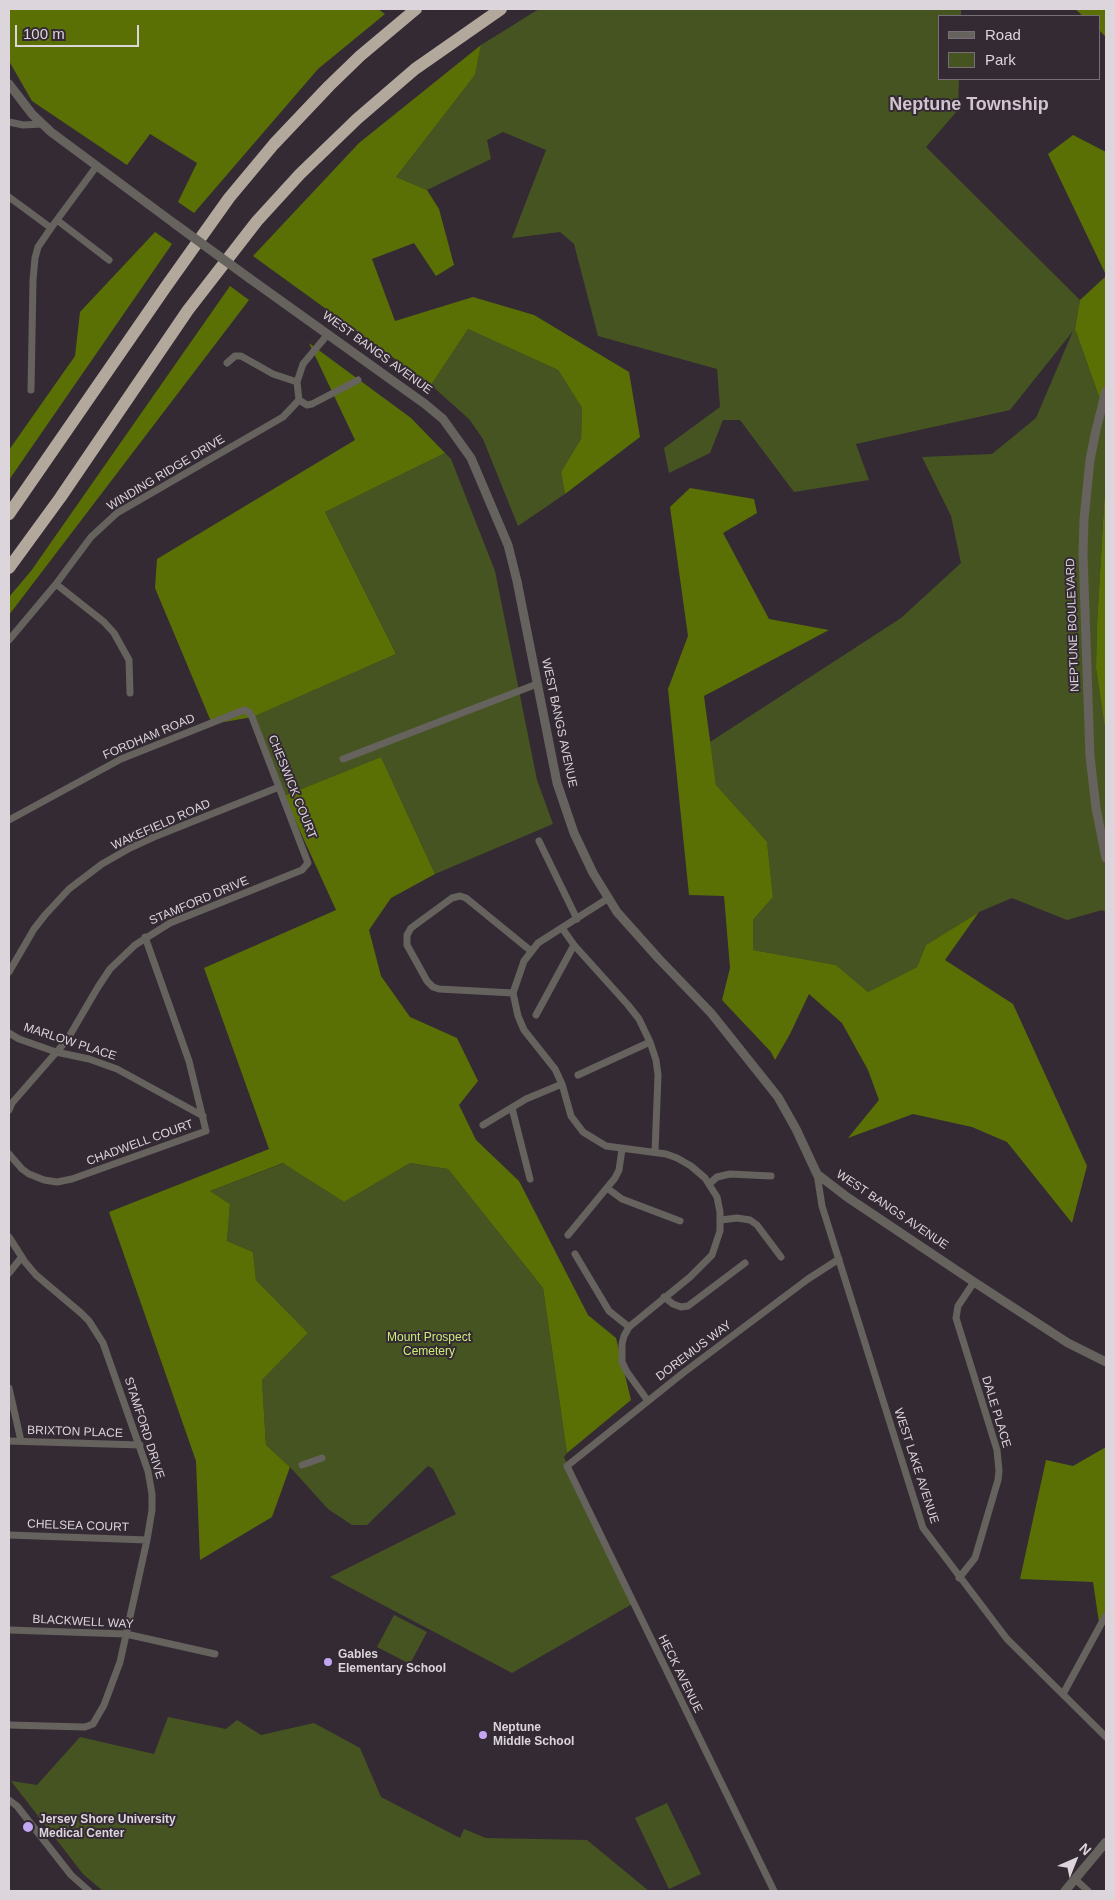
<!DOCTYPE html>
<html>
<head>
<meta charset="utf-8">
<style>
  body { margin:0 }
  #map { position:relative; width:1115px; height:1900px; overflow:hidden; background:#342a34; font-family:Helvetica,sans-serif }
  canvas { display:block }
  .frame { position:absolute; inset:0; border:10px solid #dcd5db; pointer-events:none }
  .legend { position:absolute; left:938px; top:15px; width:162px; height:65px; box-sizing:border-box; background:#342a34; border:1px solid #776e77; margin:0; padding:6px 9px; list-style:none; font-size:15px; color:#dcd5db }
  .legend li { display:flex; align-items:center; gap:10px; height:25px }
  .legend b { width:25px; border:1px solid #776e77 }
  .north { position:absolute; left:1050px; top:1835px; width:50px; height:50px; -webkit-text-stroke:4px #342a34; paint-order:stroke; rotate:44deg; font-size:14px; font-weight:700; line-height:20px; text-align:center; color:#dcd5db }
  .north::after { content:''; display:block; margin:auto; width:18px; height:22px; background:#dcd5db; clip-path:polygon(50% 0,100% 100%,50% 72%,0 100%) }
  .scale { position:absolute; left:15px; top:25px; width:124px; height:22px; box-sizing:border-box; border:2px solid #dcd5db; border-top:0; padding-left:6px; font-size:15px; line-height:18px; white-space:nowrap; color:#dcd5db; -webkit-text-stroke:4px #342a34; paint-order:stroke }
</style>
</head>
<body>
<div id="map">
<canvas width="1115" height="1900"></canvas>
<div class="frame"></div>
<ul class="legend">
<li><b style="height:6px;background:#66625d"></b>Road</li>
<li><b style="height:14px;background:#465421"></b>Park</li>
</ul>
<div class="north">N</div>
<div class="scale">100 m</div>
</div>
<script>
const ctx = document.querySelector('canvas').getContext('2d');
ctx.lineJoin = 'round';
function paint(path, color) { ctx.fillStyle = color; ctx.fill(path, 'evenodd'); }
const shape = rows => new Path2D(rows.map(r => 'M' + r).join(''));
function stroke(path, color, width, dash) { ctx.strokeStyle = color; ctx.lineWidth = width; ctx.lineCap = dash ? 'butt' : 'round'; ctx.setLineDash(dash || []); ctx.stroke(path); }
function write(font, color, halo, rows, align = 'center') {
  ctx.font = font + ' Helvetica,sans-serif'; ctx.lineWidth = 4; ctx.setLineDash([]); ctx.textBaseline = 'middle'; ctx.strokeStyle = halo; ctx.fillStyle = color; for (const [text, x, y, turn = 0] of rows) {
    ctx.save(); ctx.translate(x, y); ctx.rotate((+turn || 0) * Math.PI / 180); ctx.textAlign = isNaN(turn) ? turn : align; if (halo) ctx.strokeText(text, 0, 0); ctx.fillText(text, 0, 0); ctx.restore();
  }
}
paint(shape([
  [539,9,961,9,961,16,939,16,939,79,959,79,958,110,926,147,1080,300,1075,329,1106,416,1106,471,1097,625,1096,668,1106,735,1106,912,1102,910,1067,920,1012,898,979,912,926,945,917,967,868,992,836,965,753,950,753,920,773,897,767,843,716,785,710,742,901,618,961,563,951,516,922,457,992,454,1036,418,1073,331,1010,410,856,444,869,480,794,492,740,420,723,420,710,453,669,473,664,448,720,407,717,369,598,336,574,244,560,232,512,238,546,150,503,132,487,140,491,159,427,190,396,177,475,75,481,45],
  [468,329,558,370,582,408,581,439,561,472,565,494,518,526,483,439,469,419,431,385],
  [445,453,451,459,495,571,537,780,553,824,435,874,381,757,284,796,253,717,396,654,325,512],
  [284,1163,344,1202,410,1163,448,1169,543,1288,567,1453,564,1457,634,1603,512,1673,330,1577,456,1514,433,1469,428,1466,367,1525,352,1525,328,1509,290,1467,266,1445,262,1380,308,1333,256,1280,253,1252,227,1241,230,1204,210,1191],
  [394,1615,427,1632,410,1664,377,1647],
  [168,1717,226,1729,237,1720,261,1735,314,1723,360,1748,381,1797,460,1838,464,1829,486,1838,587,1840,649,1891,103,1891,83,1874,11,1781,37,1785,80,1737,154,1754],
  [667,1803,701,1874,669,1889,635,1818]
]), '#465421');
paint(shape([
  [9,9,378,9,385,14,318,69,194,213,178,202,197,163,150,134,127,165,32,101,9,61],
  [1075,9,1106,9,1106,37,1099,30,1099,16,1083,16],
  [481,45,475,75,396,177,427,190,439,209,454,265,436,276,414,243,372,259,395,321,473,297,534,315,629,372,640,437,565,494,561,472,581,439,582,408,558,370,468,329,431,385,253,256,359,143],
  [1073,135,1106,152,1106,275,1048,154],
  [155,232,172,244,9,480,9,450,75,356,80,312],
  [1106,276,1106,416,1075,329,1080,300],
  [230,286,249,300,9,615,9,597,31,571],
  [309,343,411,418,445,453,325,512,396,654,253,717,212,724,155,588,157,559,355,440],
  [1106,471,1106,735,1096,668,1097,625],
  [690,488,754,499,757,513,723,533,769,619,829,630,704,696,716,785,767,842,773,897,753,920,753,950,836,965,868,992,917,967,926,945,979,912,945,960,1013,1004,1087,1166,1072,1223,1007,1142,972,1127,913,1114,848,1138,879,1100,868,1070,842,1023,809,994,790,1034,775,1060,771,1052,722,1000,730,968,724,896,689,895,668,689,688,636,670,507],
  [381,757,435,874,391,898,369,930,381,976,410,1017,457,1038,478,1081,459,1105,476,1140,519,1181,588,1315,616,1338,631,1400,567,1453,543,1288,448,1169,410,1163,344,1202,283,1163,210,1191,230,1204,227,1241,253,1252,256,1280,308,1333,262,1380,266,1445,290,1467,272,1517,200,1560,196,1461,109,1212,269,1149,204,968,336,910,284,796],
  [1106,1447,1106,1623,1100,1629,1093,1582,1020,1579,1046,1460,1073,1466]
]), '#5a7005');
stroke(shape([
  [9,122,23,125,42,124],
  [9,197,51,228],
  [57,220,109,260],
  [227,363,235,356,241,356,273,374,297,382],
  [31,390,33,280,35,258,38,247,51,228,96,167],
  [299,400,307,405,312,404,358,380],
  [56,584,104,622,114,633,129,660,130,693],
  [9,640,56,584,91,537,117,513,283,417,299,400,297,382,303,364,328,334],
  [343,759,537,684],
  [9,820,121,759,244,710,249,712,252,717,308,863,302,870,170,923,135,945,110,969,98,987,67,1040,12,1103,9,1110],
  [539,841,577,919],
  [607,899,538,943,524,961,513,993,518,1016,524,1030,555,1069,562,1084,571,1116,583,1132,606,1146,666,1154,677,1158,691,1166,705,1178,717,1197,720,1212,720,1231,712,1255,690,1277,629,1327,624,1336,622,1344,622,1362,627,1372,648,1401],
  [562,928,574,945,628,1005,639,1019,650,1042,656,1060,658,1075,655,1152],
  [9,972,34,929,45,915,69,889,102,864,130,848,154,837,279,787],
  [513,993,439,989,433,987,427,981,407,945,407,935,411,928,452,898,460,896,466,898,531,951],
  [536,1015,574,945],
  [9,1033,19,1039,56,1052,89,1059,117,1069,203,1116],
  [578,1075,650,1042],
  [512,1108,530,1179],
  [483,1125,526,1099,562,1084],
  [9,1154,22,1169,29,1174,44,1180,57,1182,72,1179,206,1131,189,1061,145,937],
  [817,1174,822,1206,923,1528,1007,1639,1106,1737],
  [709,1184,717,1177,730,1174,771,1176],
  [607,1188,622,1199,680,1221],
  [721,1220,737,1218,750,1220,757,1225,781,1257],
  [568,1235,615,1178,619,1170,622,1149],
  [9,1237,25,1262,36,1275,81,1313,89,1321,103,1343,148,1471,152,1494,152,1510,147,1540,120,1662,104,1705,93,1724,85,1727,9,1725],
  [575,1254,609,1311,629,1327],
  [9,1273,21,1258],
  [664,1297,673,1304,681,1307,688,1306,745,1263],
  [9,1388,21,1441],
  [9,1441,140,1445],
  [302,1465,322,1458],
  [9,1535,147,1540],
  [959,1578,975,1558,998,1480,999,1471,997,1450,956,1318,958,1306,974,1282],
  [9,1630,126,1634,215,1654],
  [1063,1694,1106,1615],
  [9,1800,17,1806,71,1875,89,1891],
  [1075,1879,1088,1891],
  [774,1891,567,1466,683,1373,808,1279,839,1259]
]), '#66625d', 7);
stroke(shape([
  [9,84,32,114,51,132,175,224],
  [249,278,425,404,443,419,471,458,508,545,517,581,557,783,574,833,593,873,617,912,659,959,711,1013,778,1097,796,1129,817,1174,847,1197,974,1282,1068,1343,1106,1362],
  [1106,391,1096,430,1090,460,1084,519,1083,554,1090,756,1096,808,1106,858],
  [1065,1891,1106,1842]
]), '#66625d', 9);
stroke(shape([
  [9,514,165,288,229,198,274,144,329,86,360,56,416,9],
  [9,568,60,498,188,310,257,221,300,174,357,119,415,69,501,9]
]), '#b3a89c', 12);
stroke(shape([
  [175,224,249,278]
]), '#66625d', 9);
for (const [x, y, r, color] of [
  [328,1662,5,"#c3a7f2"],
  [483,1735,5,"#c3a7f2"],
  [28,1827,6,"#c3a7f2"]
]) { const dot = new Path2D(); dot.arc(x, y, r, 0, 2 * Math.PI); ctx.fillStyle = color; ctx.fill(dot); stroke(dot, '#342a34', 2); }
write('12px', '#dcd5db', '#342a34', [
  ["WEST BANGS AVENUE",377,353,36],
  ["WINDING RIDGE DRIVE",166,473,-31],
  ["NEPTUNE BOULEVARD",1073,625,-92],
  ["WEST BANGS AVENUE",559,723,78],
  ["FORDHAM ROAD",149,737,-23],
  ["CHESWICK COURT",292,787,68],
  ["WAKEFIELD ROAD",161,825,-24],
  ["STAMFORD DRIVE",199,901,-23],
  ["MARLOW PLACE",70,1042,18],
  ["CHADWELL COURT",140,1143,-20],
  ["WEST BANGS AVENUE",892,1210,34],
  ["DOREMUS WAY",694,1351,-37],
  ["DALE PLACE",996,1412,73],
  ["STAMFORD DRIVE",144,1428,72],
  ["BRIXTON PLACE",75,1432,2],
  ["WEST LAKE AVENUE",916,1466,72],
  ["CHELSEA COURT",78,1526,2],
  ["BLACKWELL WAY",83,1622,3],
  ["HECK AVENUE",680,1674,64]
]);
write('12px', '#cced75', '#342a34', [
  ["Mount Prospect",429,1338],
  ["Cemetery",429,1352]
]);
write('bold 12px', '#dcd5db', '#342a34', [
  ["Gables",338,1655],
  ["Elementary School",338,1669],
  ["Neptune",493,1728],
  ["Middle School",493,1742],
  ["Jersey Shore University",39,1820],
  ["Medical Center",39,1834]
], 'left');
write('bold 18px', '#d1c4d0', '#342a34', [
  ["Neptune Township",969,105]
]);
</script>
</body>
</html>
